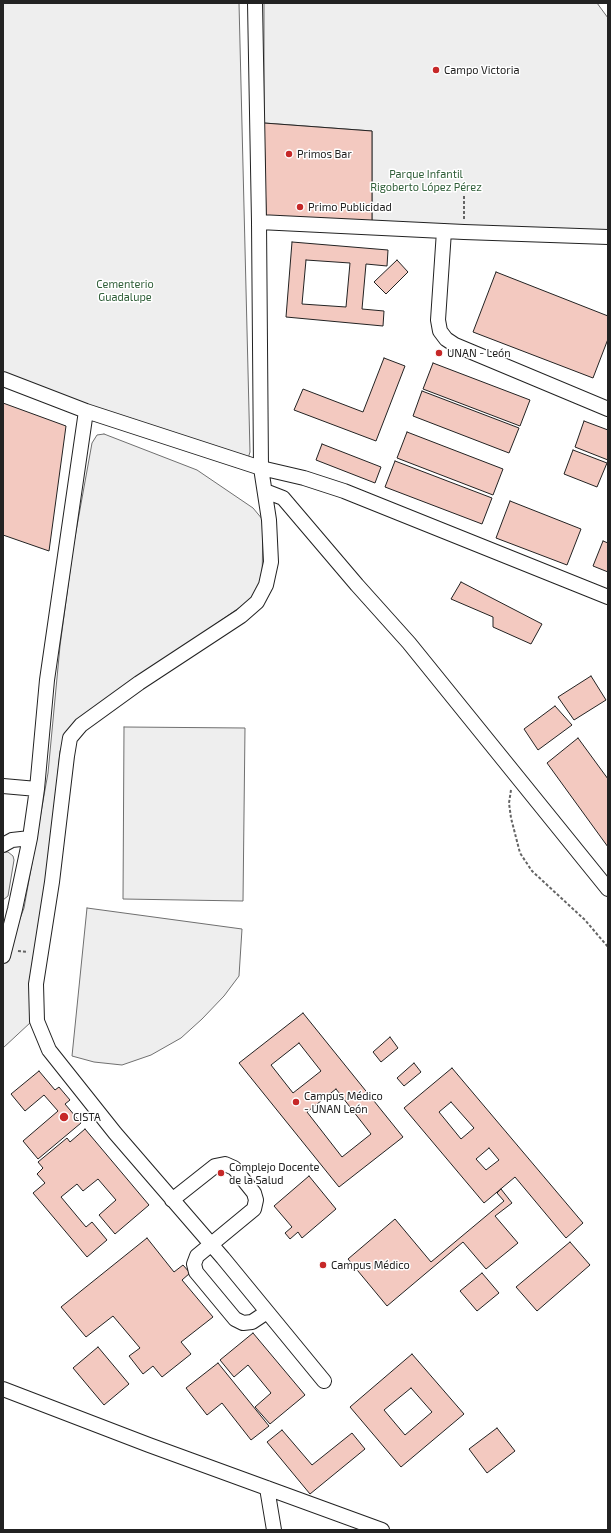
<!DOCTYPE html>
<html>
<head>
<meta charset="utf-8">
<style>
  body { margin:0 }
  #map { position:relative; width:611px; height:1533px; overflow:hidden; background:#fff; font-family:"Exo 2",sans-serif }
  canvas { display:block }
  .frame { position:absolute; inset:0; border:4px solid #222; pointer-events:none }
</style>
</head>
<body>
<div id="map">
<canvas width="611" height="1533"></canvas>
<div class="frame"></div>
</div>
<script>
const ctx = document.querySelector('canvas').getContext('2d');
ctx.lineJoin = 'round';
function paint(path, color) { ctx.fillStyle = color; ctx.fill(path, 'evenodd'); }
const shape = rows => new Path2D(rows.map(r => 'M' + r).join(''));
function stroke(path, color, width, dash) { ctx.strokeStyle = color; ctx.lineWidth = width; ctx.lineCap = dash ? 'butt' : 'round'; ctx.setLineDash(dash || []); ctx.stroke(path); }
function write(font, color, halo, rows, align = 'center') {
  ctx.font = font + ' "Exo 2",sans-serif'; ctx.lineWidth = 3; ctx.setLineDash([]); ctx.textBaseline = 'middle'; ctx.strokeStyle = halo; ctx.fillStyle = color; for (const [text, x, y, turn = 0] of rows) {
    ctx.save(); ctx.translate(x, y); ctx.rotate((+turn || 0) * Math.PI / 180); ctx.textAlign = isNaN(turn) ? turn : align; if (halo) ctx.strokeText(text, 0, 0); ctx.fillText(text, 0, 0); ctx.restore();
  }
}
const green = shape([
  [3,3,239,3,250,452,246,465,3,373,3,3],
  [264,3,597,3,608,18,608,234,372,223,372,131,264,123,264,3],
  [104,434,197,470,253,508,263,520,262,584,249,601,74,722,60,751,51,851,31,1022,3,1048,3,964,24,908,48,773,60,646,73,548,92,443,97,435,104,434],
  [124,727,245,728,243,901,123,899,124,727],
  [3,852,8,852,13,856,14,860,8,896,3,900,3,852],
  [87,908,242,929,239,976,224,996,202,1019,181,1038,151,1055,122,1065,94,1062,72,1056,87,908]
]);
paint(green, '#eee');
stroke(green, '#6f6f6f', 1);
const building = shape([
  [264,123,372,131,372,223,266,220,264,123],
  [292,242,388,250,387,266,366,264,362,309,384,311,383,326,286,317,292,242],
  [306,260,350,263,346,307,302,304,306,260],
  [397,260,408,272,386,294,374,282,397,260],
  [496,272,608,316,608,339,593,378,473,332,496,272],
  [384,358,405,366,376,441,294,410,303,389,363,412,384,358],
  [433,363,530,400,520,426,423,389,433,363],
  [422,391,519,428,509,453,413,416,422,391],
  [3,403,66,426,49,551,3,535,3,403],
  [584,421,608,430,608,460,575,447,584,421],
  [407,432,503,469,493,495,397,458,407,432],
  [322,444,381,467,375,483,316,460,322,444],
  [573,450,607,463,597,487,564,474,573,450],
  [395,461,492,498,482,524,385,487,395,461],
  [510,501,581,529,567,565,496,538,510,501],
  [603,541,608,543,608,572,593,566,603,541],
  [461,582,542,624,531,644,493,627,493,617,451,599,461,582],
  [591,676,606,700,574,720,558,697,591,676],
  [555,706,572,725,538,750,524,729,555,706],
  [578,738,608,779,608,847,547,763,578,738],
  [303,1013,403,1137,339,1187,239,1063,303,1013],
  [299,1043,321,1071,293,1093,271,1065,299,1043],
  [336,1089,371,1134,342,1157,307,1112,336,1089],
  [390,1037,398,1048,381,1062,373,1052,390,1037],
  [414,1063,421,1072,404,1086,397,1078,414,1063],
  [452,1068,583,1223,566,1238,515,1177,484,1203,404,1108,452,1068],
  [451,1102,474,1128,461,1139,439,1112,451,1102],
  [489,1148,499,1160,486,1170,476,1159,489,1148],
  [39,1071,55,1090,59,1087,70,1100,65,1104,81,1123,38,1159,23,1141,58,1111,44,1095,25,1111,11,1094,39,1071],
  [85,1129,149,1205,115,1234,99,1215,116,1200,98,1179,83,1191,77,1184,61,1197,86,1227,92,1222,107,1240,87,1257,33,1193,45,1183,37,1174,43,1168,38,1162,67,1138,70,1142,85,1129],
  [309,1176,336,1209,302,1238,298,1232,290,1239,285,1233,292,1227,274,1206,309,1176],
  [501,1189,512,1203,495,1216,518,1243,486,1269,463,1242,387,1306,348,1259,395,1219,431,1262,504,1201,497,1193,501,1189],
  [147,1238,174,1272,183,1265,190,1273,182,1280,213,1317,181,1342,191,1354,162,1377,153,1366,143,1374,129,1356,140,1348,113,1316,86,1337,61,1307,147,1238],
  [570,1242,590,1265,537,1311,516,1287,570,1242],
  [482,1273,499,1293,477,1311,460,1291,482,1273],
  [253,1333,305,1395,270,1424,255,1407,271,1393,248,1365,234,1377,220,1360,253,1333],
  [98,1347,129,1384,104,1405,73,1368,98,1347],
  [412,1354,464,1414,401,1467,350,1407,412,1354],
  [411,1388,432,1412,405,1435,384,1410,411,1388],
  [218,1363,269,1426,251,1440,222,1403,207,1415,186,1388,218,1363],
  [497,1428,515,1451,487,1473,469,1449,497,1428],
  [282,1430,312,1465,352,1433,365,1449,310,1494,267,1442,282,1430]
]);
paint(building, '#f3c9c0');
stroke(building, '#222', 1);
const minor = shape([
  [255,3,259,222,261,468,269,520,271,562,266,585,257,602,241,616,139,683,81,725,70,738,67,756,52,882,36,984,37,1021,49,1050,115,1133,223,1258,324,1381],
  [259,222,464,232,608,237],
  [444,231,438,320,440,331,446,339,455,345,608,409],
  [3,379,86,411,261,468,304,478,344,491,608,597],
  [265,491,283,498,357,585,409,643,608,889],
  [3,786,37,789],
  [3,845,12,840,30,838],
  [3,956,15,909,30,838,37,789,47,680,86,411],
  [172,1200,215,1166,225,1164,234,1168,254,1193,256,1200,254,1209,197,1256,194,1264,196,1272,235,1319,243,1323,252,1322,267,1312],
  [3,1389,149,1445,382,1530],
  [267,1488,274,1530]
]);
stroke(minor, '#222', 16);
stroke(shape([
  [464,219,464,195],
  [511,790,509,803,511,818,520,853,532,871,585,920,608,947],
  [18,951,28,952]
]), '#646464', 2, [3, 2]);
stroke(minor, '#fff', 14);
for (const [x, y, r, color] of [
  [436,70,4,"#c62828"],
  [289,154,4,"#c62828"],
  [300,207,4,"#c62828"],
  [439,353,4,"#c62828"],
  [296,1102,4,"#c62828"],
  [64,1117,5,"#c62828"],
  [221,1173,4,"#c62828"],
  [323,1265,4,"#c62828"]
]) { const dot = new Path2D(); dot.arc(x, y, r, 0, 2 * Math.PI); ctx.fillStyle = color; ctx.fill(dot); stroke(dot, '#fff', 1.5); }
write('11px', '#222', '#fff', [
  ["Campo Victoria",444,70],
  ["Primos Bar",297,154],
  ["Primo Publicidad",308,207],
  ["UNAN - León",447,353],
  ["Campus Médico",304,1096],
  ["- UNAN León",304,1109],
  ["CISTA",73,1117],
  ["Complejo Docente",229,1167],
  ["de la Salud",229,1180],
  ["Campus Médico",331,1265]
], 'left');
write('11px', '#2f5e38', '#fff', [
  ["Parque Infantil",426,174],
  ["Rigoberto López Pérez",426,187],
  ["Cementerio",125,284],
  ["Guadalupe",125,297]
]);
</script>
</body>
</html>
